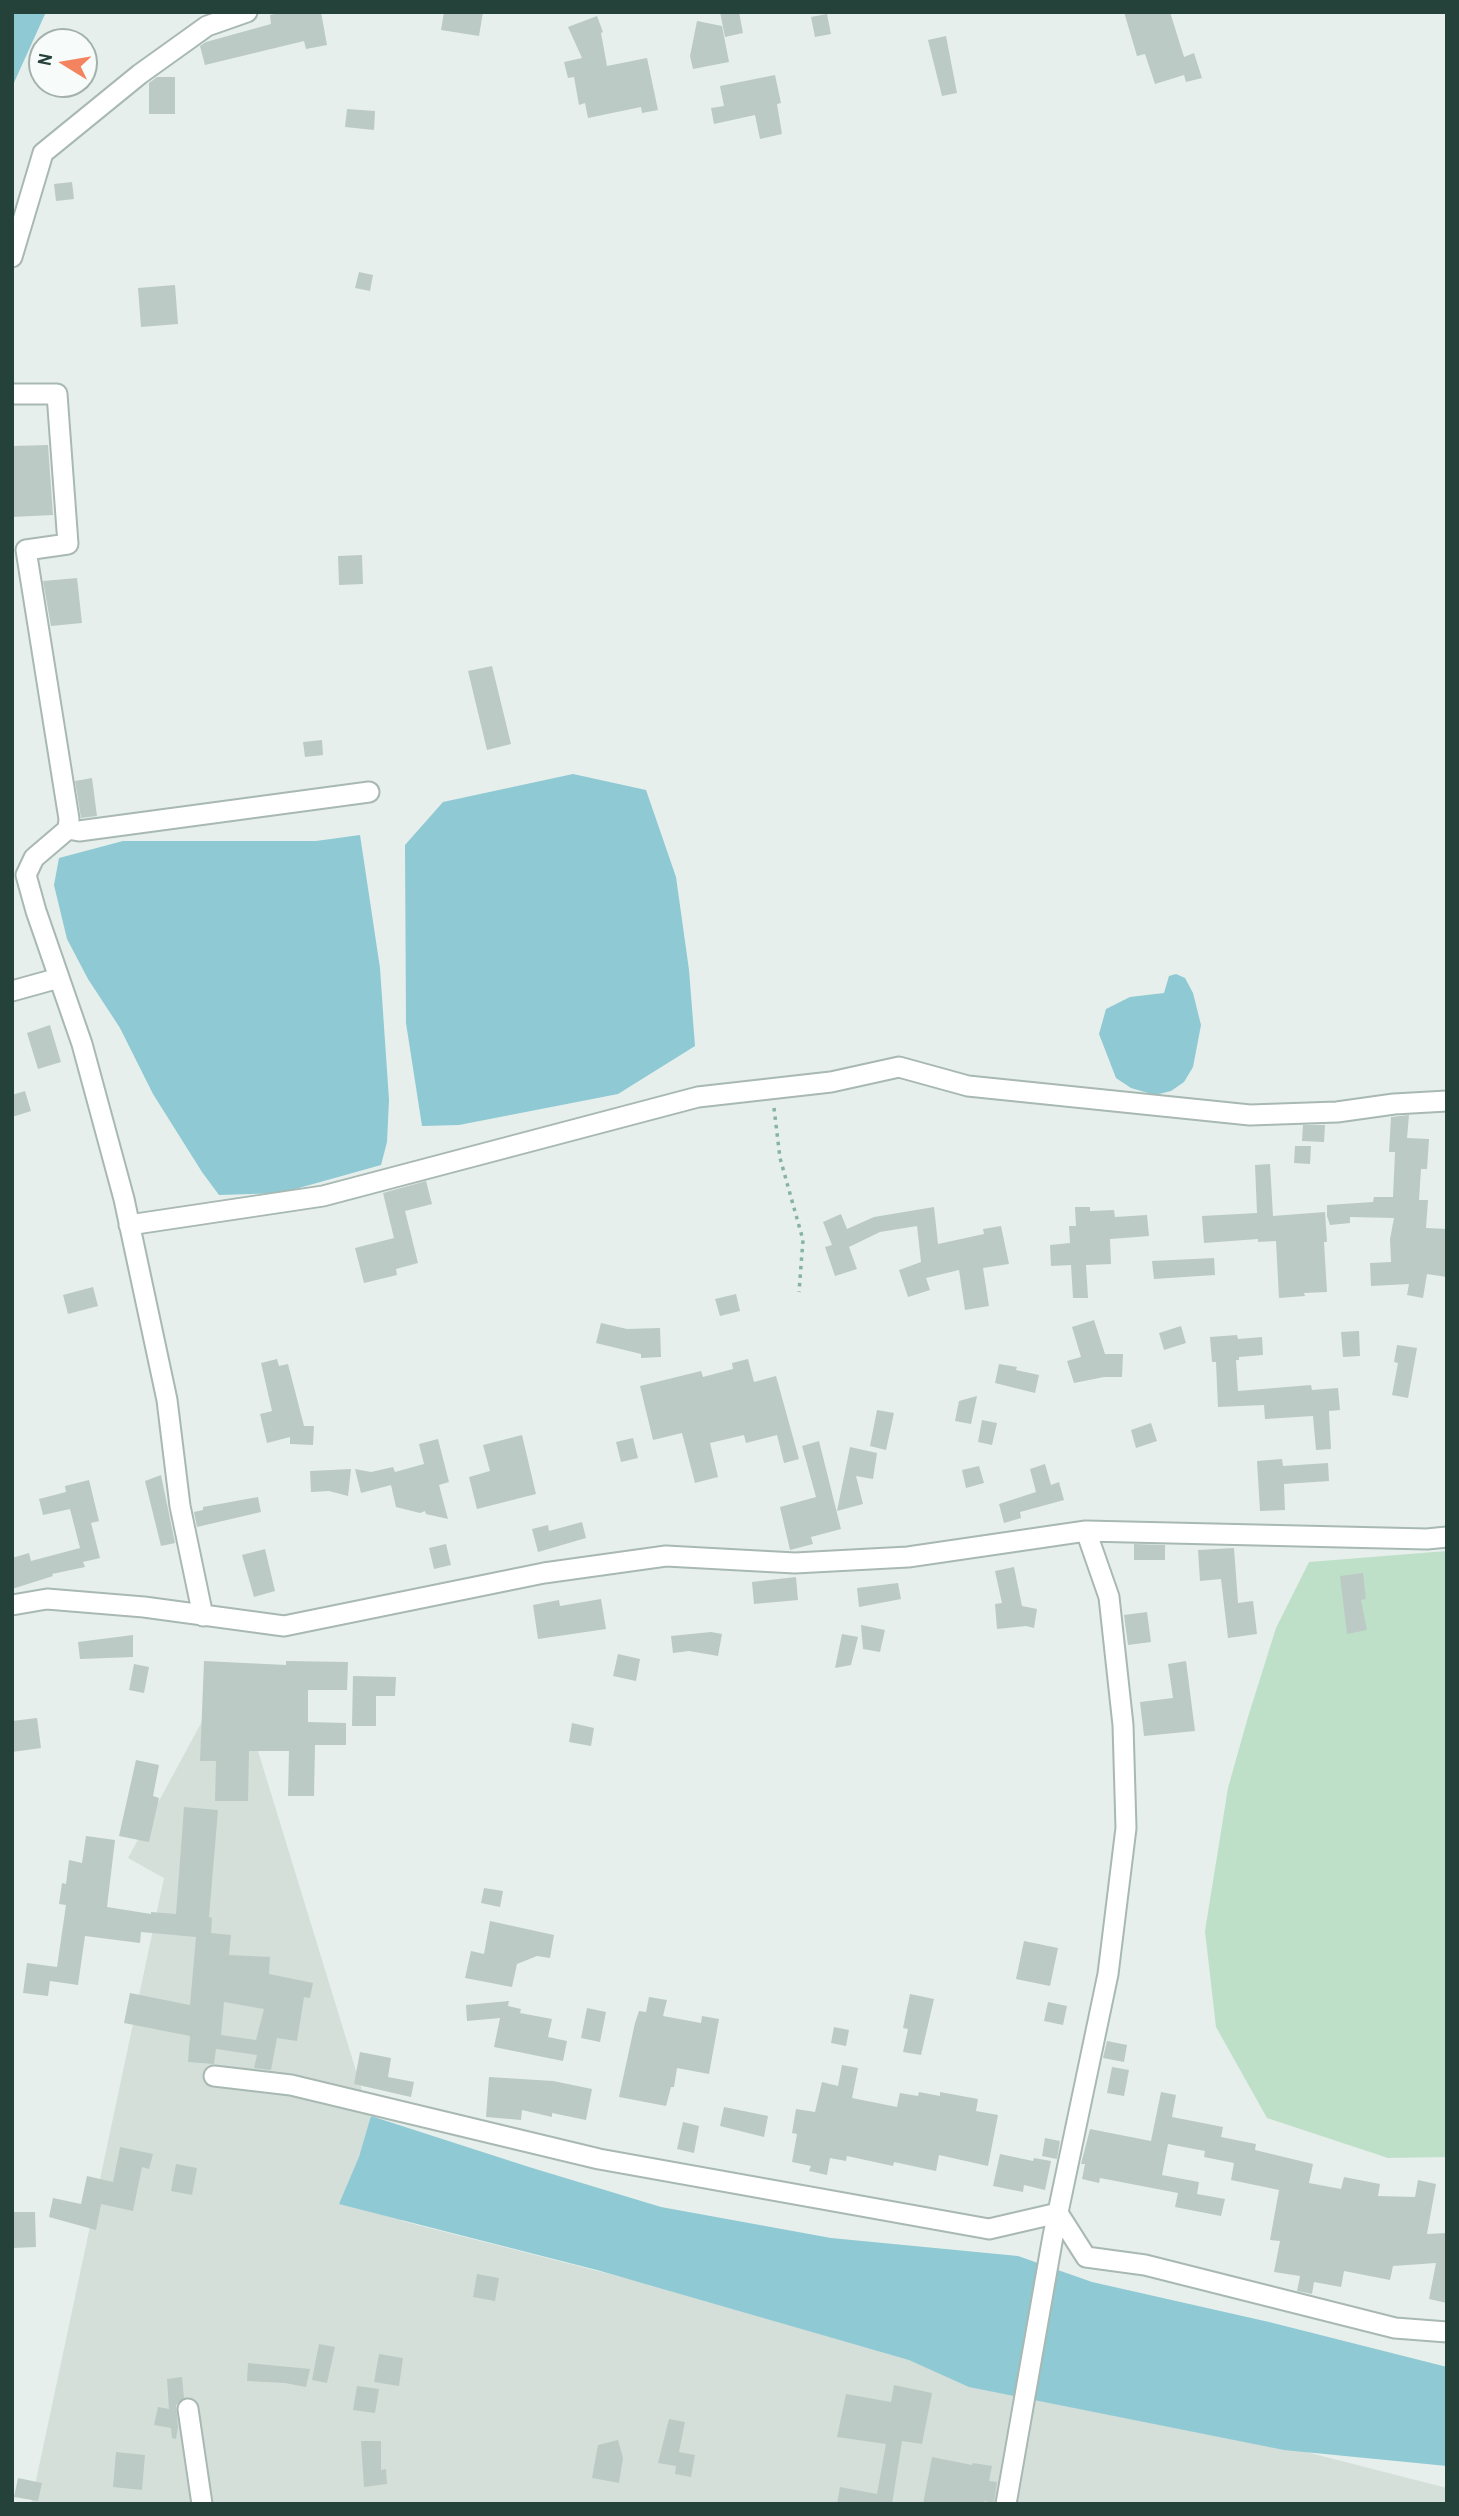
<!DOCTYPE html>
<html>
<head>
<meta charset="utf-8">
<style>
  body { margin:0 }
  #map { position:relative; width:1459px; height:2516px; overflow:hidden; background:#e6efeb; font-family:"Archivo Narrow",sans-serif }
  canvas { display:block }
  .frame { position:absolute; inset:0; border:14px solid #24423a; pointer-events:none }
  .north { position:absolute; left:28px; top:28px; width:70px; height:70px; box-sizing:border-box; background:#f7fbf9; border:2px solid #a3b1ad; border-radius:50%; rotate:281deg; font-size:19px; font-weight:700; line-height:28px; text-align:center; color:#24423a }
  .north::after { content:''; display:block; margin:auto; width:24px; height:32px; background:#f4845f; clip-path:polygon(50% 0,100% 100%,50% 72%,0 100%) }
</style>
</head>
<body>
<div id="map">
<canvas width="1459" height="2516"></canvas>
<div class="frame"></div>
<div class="north">N</div>
</div>
<script>
const ctx = document.querySelector('canvas').getContext('2d');
ctx.lineJoin = 'round';
function paint(path, color) { ctx.fillStyle = color; ctx.fill(path, 'evenodd'); }
const shape = rows => new Path2D(rows.map(r => 'M' + r).join(''));
function stroke(path, color, width, dash) { ctx.strokeStyle = color; ctx.lineWidth = width; ctx.lineCap = dash ? 'butt' : 'round'; ctx.setLineDash(dash || []); ctx.stroke(path); }
paint(shape([
  [232,1666,402,2221,1447,2488,1447,2504,31,2504,164,1878,128,1858]
]), '#d4dfda');
paint(shape([
  [1447,1551,1447,2157,1388,2158,1267,2118,1216,2027,1205,1931,1228,1788,1248,1717,1276,1628,1309,1562]
]), '#bfe0c8');
paint(shape([
  [12,12,46,12,12,87],
  [573,774,646,790,676,877,689,970,695,1046,618,1094,459,1125,422,1126,406,1023,405,845,443,802],
  [360,835,380,968,389,1100,387,1142,381,1165,281,1193,219,1195,202,1172,153,1094,120,1028,88,979,67,939,54,885,59,858,123,841,316,841],
  [1176,974,1185,978,1193,993,1201,1025,1193,1067,1184,1082,1171,1091,1155,1095,1131,1088,1116,1078,1099,1034,1106,1009,1130,997,1164,993,1169,976],
  [371,2116,529,2167,661,2207,831,2238,1018,2256,1092,2282,1269,2322,1447,2367,1447,2466,1284,2450,969,2387,909,2360,597,2270,339,2204,359,2157]
]), '#8ec9d4');
paint(shape([
  [284,12,321,12,327,45,306,49,304,41,205,65,200,46,206,42,271,24,270,15],
  [444,12,483,12,479,36,441,30],
  [720,12,739,12,743,33,725,37],
  [1124,12,1170,12,1184,57,1194,53,1202,78,1186,82,1184,75,1155,84,1145,54,1137,56],
  [827,14,831,34,815,37,811,17],
  [597,16,603,32,601,33,607,66,647,58,658,110,642,113,641,107,588,118,585,103,579,105,574,77,568,78,564,62,582,58,568,27],
  [697,21,722,26,729,62,693,69,690,56],
  [946,36,957,93,942,96,928,40],
  [775,75,781,103,777,104,782,134,760,139,755,115,714,124,711,108,724,106,720,86],
  [157,77,175,77,175,114,149,114,149,83],
  [347,109,375,111,374,130,345,127],
  [72,182,74,199,56,201,54,184],
  [359,272,373,275,370,291,355,288],
  [175,285,178,324,141,327,138,288],
  [48,445,53,515,12,517,12,446],
  [362,555,363,584,339,585,338,556],
  [77,578,82,623,51,626,43,581],
  [492,666,511,744,487,750,468,671],
  [322,740,323,755,305,757,303,742],
  [92,778,97,816,81,818,75,781],
  [50,1025,61,1062,38,1069,27,1033],
  [25,1091,31,1111,12,1117,12,1095],
  [1409,1115,1407,1138,1429,1139,1427,1169,1421,1169,1419,1200,1428,1200,1426,1228,1447,1229,1447,1277,1427,1274,1423,1298,1407,1295,1409,1284,1371,1286,1370,1263,1391,1262,1390,1239,1394,1218,1350,1217,1350,1223,1330,1225,1327,1216,1327,1205,1373,1202,1374,1197,1393,1197,1395,1152,1389,1152,1391,1117],
  [1303,1125,1325,1125,1324,1142,1302,1141],
  [1295,1146,1311,1146,1310,1164,1294,1163],
  [1270,1164,1273,1216,1325,1212,1327,1242,1324,1242,1327,1292,1304,1293,1305,1296,1279,1298,1276,1241,1258,1242,1258,1239,1204,1243,1202,1216,1257,1213,1255,1165],
  [426,1181,432,1204,405,1211,418,1263,396,1269,397,1275,364,1283,355,1248,394,1238,383,1193],
  [934,1207,938,1244,984,1234,983,1229,1001,1226,1009,1264,983,1268,989,1306,965,1310,959,1270,926,1278,930,1290,908,1297,899,1270,921,1262,917,1226,880,1232,849,1247,857,1269,835,1276,825,1247,832,1245,823,1222,841,1214,847,1229,874,1217],
  [1075,1207,1090,1207,1090,1211,1114,1210,1115,1217,1147,1215,1149,1236,1110,1239,1111,1264,1086,1265,1088,1298,1073,1298,1071,1265,1051,1266,1050,1245,1070,1243,1069,1226,1076,1226],
  [1214,1258,1215,1275,1154,1279,1152,1261],
  [93,1287,98,1306,68,1314,63,1295],
  [736,1294,740,1311,720,1316,715,1299],
  [1094,1320,1105,1354,1123,1354,1122,1377,1104,1377,1074,1383,1067,1361,1081,1357,1072,1327],
  [601,1323,627,1329,660,1328,661,1357,641,1358,641,1354,596,1343],
  [1181,1326,1186,1343,1164,1350,1159,1333],
  [1359,1331,1360,1356,1343,1357,1341,1332],
  [1237,1335,1238,1339,1262,1337,1263,1355,1239,1357,1239,1360,1236,1360,1238,1391,1311,1385,1312,1390,1338,1388,1340,1410,1329,1411,1331,1449,1316,1450,1313,1416,1265,1419,1264,1405,1218,1407,1216,1362,1212,1362,1210,1337],
  [1397,1345,1417,1348,1408,1398,1392,1395,1398,1363,1394,1362],
  [277,1359,279,1366,288,1364,304,1426,314,1426,313,1445,290,1444,290,1437,267,1443,260,1414,272,1411,261,1363],
  [748,1359,754,1382,776,1376,799,1459,784,1463,777,1435,746,1443,744,1435,710,1443,718,1477,695,1483,682,1433,653,1440,640,1386,701,1371,703,1377,733,1369,732,1363],
  [999,1364,1017,1367,1016,1370,1039,1375,1035,1393,995,1383],
  [977,1396,971,1424,955,1421,959,1401],
  [877,1410,894,1413,886,1450,870,1446],
  [982,1420,997,1423,992,1445,978,1442],
  [1151,1423,1157,1441,1136,1448,1131,1430],
  [522,1435,536,1494,477,1509,469,1477,490,1471,483,1445],
  [633,1438,638,1458,621,1462,616,1442],
  [438,1439,449,1482,439,1485,448,1519,426,1514,425,1511,420,1513,396,1507,391,1485,361,1493,355,1469,371,1472,393,1467,395,1472,424,1464,419,1444],
  [819,1441,841,1529,811,1537,813,1544,790,1550,780,1507,816,1497,802,1446],
  [850,1447,877,1453,873,1479,856,1476,863,1504,837,1511],
  [1282,1459,1283,1466,1328,1463,1329,1481,1284,1484,1285,1510,1260,1511,1257,1461],
  [1045,1464,1051,1485,1059,1482,1064,1500,1020,1512,1021,1518,1004,1523,999,1504,1036,1492,1030,1469],
  [979,1466,984,1483,966,1488,962,1470],
  [351,1469,348,1496,329,1491,311,1492,310,1471],
  [161,1475,175,1543,161,1546,145,1481],
  [89,1480,99,1521,91,1523,100,1558,83,1562,85,1567,52,1574,53,1576,12,1589,12,1558,29,1553,31,1561,80,1548,70,1509,43,1515,39,1499,66,1492,65,1486],
  [258,1497,261,1512,197,1527,194,1512,203,1510,203,1507],
  [582,1522,586,1538,538,1552,532,1529,548,1525,549,1531],
  [446,1544,451,1565,434,1569,429,1548],
  [1134,1544,1165,1545,1165,1560,1134,1560],
  [1234,1548,1238,1603,1253,1601,1257,1634,1228,1638,1221,1579,1200,1581,1198,1550],
  [265,1549,275,1591,254,1597,242,1555],
  [1014,1567,1022,1606,1037,1609,1034,1628,1026,1626,997,1629,995,1604,1002,1603,995,1571],
  [1363,1573,1366,1599,1361,1600,1367,1630,1347,1634,1340,1576],
  [796,1577,798,1600,754,1604,752,1582],
  [898,1583,901,1599,859,1607,857,1588],
  [601,1599,606,1629,538,1639,533,1605,559,1600,560,1606],
  [1147,1612,1151,1642,1128,1645,1124,1615],
  [861,1625,885,1630,880,1652,863,1649],
  [711,1632,722,1634,718,1656,689,1651,673,1653,671,1636],
  [842,1634,858,1637,851,1665,835,1668],
  [133,1635,133,1657,80,1659,78,1642],
  [618,1654,640,1659,636,1681,613,1676],
  [204,1661,286,1665,286,1661,348,1662,347,1690,308,1690,308,1722,346,1723,346,1745,315,1745,314,1796,288,1796,289,1751,249,1751,248,1801,215,1801,216,1761,200,1761],
  [1186,1661,1195,1731,1144,1736,1140,1702,1173,1698,1168,1664],
  [134,1664,149,1667,144,1693,129,1690],
  [353,1676,396,1677,395,1696,376,1696,376,1726,352,1726],
  [37,1718,41,1748,12,1752,12,1721],
  [572,1723,594,1728,591,1746,569,1742],
  [136,1760,159,1765,153,1796,159,1798,149,1842,119,1836],
  [184,1807,218,1810,209,1917,212,1918,211,1933,231,1935,229,1955,270,1957,269,1974,313,1983,310,1998,304,1997,297,2041,277,2038,271,2070,254,2068,257,2055,216,2049,214,2064,188,2062,190,2036,124,2023,130,1993,190,2005,196,1937,141,1932,140,1943,85,1936,78,1985,50,1981,48,1996,23,1993,27,1963,57,1967,66,1905,59,1904,62,1883,66,1884,69,1860,82,1863,86,1836,115,1840,107,1907,151,1914,151,1912,176,1914],
  [224,2002,264,2009,256,2040,221,2035],
  [484,1888,503,1891,500,1907,481,1903],
  [490,1921,554,1935,550,1958,537,1956,517,1964,512,1987,465,1978,471,1951,484,1954],
  [1024,1941,1058,1948,1050,1986,1016,1979],
  [910,1994,934,1999,921,2055,903,2052,908,2029,903,2028],
  [649,1997,667,2000,663,2016,701,2023,702,2016,719,2019,709,2074,677,2068,674,2087,671,2087,666,2106,619,2097,635,2023,639,2011,646,2012],
  [509,2001,508,2006,521,2009,520,2013,552,2019,548,2037,567,2041,563,2061,494,2047,500,2018,467,2021,466,2005],
  [1048,2002,1067,2006,1063,2025,1044,2021],
  [587,2008,606,2012,600,2042,581,2038],
  [834,2027,849,2030,846,2046,831,2043],
  [1107,2041,1127,2045,1124,2062,1103,2058],
  [360,2052,391,2058,388,2077,414,2082,411,2097,354,2084],
  [842,2065,858,2068,852,2098,897,2107,900,2093,918,2096,919,2092,940,2096,940,2092,978,2099,976,2111,998,2115,988,2166,939,2155,936,2171,894,2162,893,2166,847,2156,846,2161,830,2158,827,2175,809,2171,811,2166,792,2162,797,2134,792,2133,796,2109,815,2112,822,2082,838,2086],
  [1112,2067,1129,2070,1124,2096,1107,2093],
  [489,2077,553,2081,592,2089,586,2120,552,2113,552,2117,522,2110,521,2120,486,2117],
  [1161,2092,1176,2095,1172,2117,1223,2127,1221,2137,1256,2144,1255,2150,1313,2164,1309,2183,1341,2189,1344,2177,1380,2184,1378,2196,1415,2197,1418,2180,1436,2184,1427,2234,1447,2233,1447,2303,1429,2299,1436,2263,1393,2266,1390,2280,1344,2271,1341,2287,1314,2282,1312,2294,1297,2291,1300,2276,1274,2272,1280,2241,1270,2240,1279,2190,1231,2180,1234,2163,1204,2157,1205,2151,1168,2144,1162,2175,1199,2182,1197,2194,1225,2199,1221,2216,1175,2207,1178,2193,1100,2178,1099,2183,1082,2179,1085,2164,1081,2164,1090,2129,1151,2141],
  [724,2107,768,2116,764,2137,720,2126],
  [683,2122,699,2126,694,2153,677,2149],
  [1045,2138,1060,2141,1057,2159,1042,2156],
  [120,2147,153,2154,149,2169,142,2167,133,2211,101,2204,96,2230,49,2217,53,2198,81,2204,87,2176,113,2182],
  [1000,2154,1033,2161,1034,2158,1051,2161,1045,2190,1024,2185,1023,2192,993,2186],
  [176,2164,197,2168,192,2195,171,2191],
  [12,2212,35,2212,36,2247,12,2248],
  [477,2274,499,2278,495,2301,473,2297],
  [319,2344,335,2347,327,2383,312,2380],
  [379,2354,403,2358,399,2386,374,2382],
  [248,2363,310,2369,306,2387,285,2383,247,2381],
  [182,2377,184,2398,176,2405,178,2427,176,2439,172,2438,171,2428,154,2425,158,2407,169,2409,167,2379],
  [894,2385,932,2393,922,2444,902,2441,892,2504,837,2504,840,2487,877,2494,886,2444,837,2437,846,2394,891,2402],
  [357,2386,379,2389,375,2413,353,2410],
  [669,2419,685,2422,679,2452,695,2455,691,2477,675,2474,676,2466,658,2463],
  [618,2440,623,2458,619,2483,592,2478,598,2445],
  [361,2441,381,2441,381,2470,386,2469,387,2484,364,2487],
  [116,2452,145,2455,142,2490,113,2487],
  [932,2457,972,2465,973,2463,992,2466,989,2481,997,2482,994,2503,984,2501,984,2504,923,2504],
  [18,2478,42,2483,38,2501,14,2497]
]), '#bbcac4');
const street = shape([
  [12,257,43,153,140,74,207,26,247,12],
  [12,394,57,394,68,544,26,550,69,819,68,829,34,858,26,875,36,911,82,1044,124,1199,167,1400,180,1506,203,1616],
  [68,829,79,831,369,792],
  [12,991,59,978],
  [129,1225,323,1196,698,1097,831,1082,899,1067,968,1086,1250,1115,1337,1112,1394,1104,1447,1101],
  [12,1605,47,1599,144,1607,284,1626,544,1573,666,1556,795,1563,908,1557,1086,1531,1427,1539,1447,1537],
  [214,2076,291,2085,599,2159,989,2229,1058,2213,1086,2257,1145,2265,1395,2328,1447,2332],
  [188,2409,202,2504],
  [1006,2504,1053,2236,1108,1974,1126,1828,1123,1725,1109,1597,1086,1531]
]);
stroke(street, '#a8b8b2', 23);
stroke(shape([
  [774,1108,780,1158,803,1240,799,1292]
]), '#86b3a5', 3.5, [3.5, 5]);
stroke(street, '#fff', 19);
</script>
</body>
</html>
